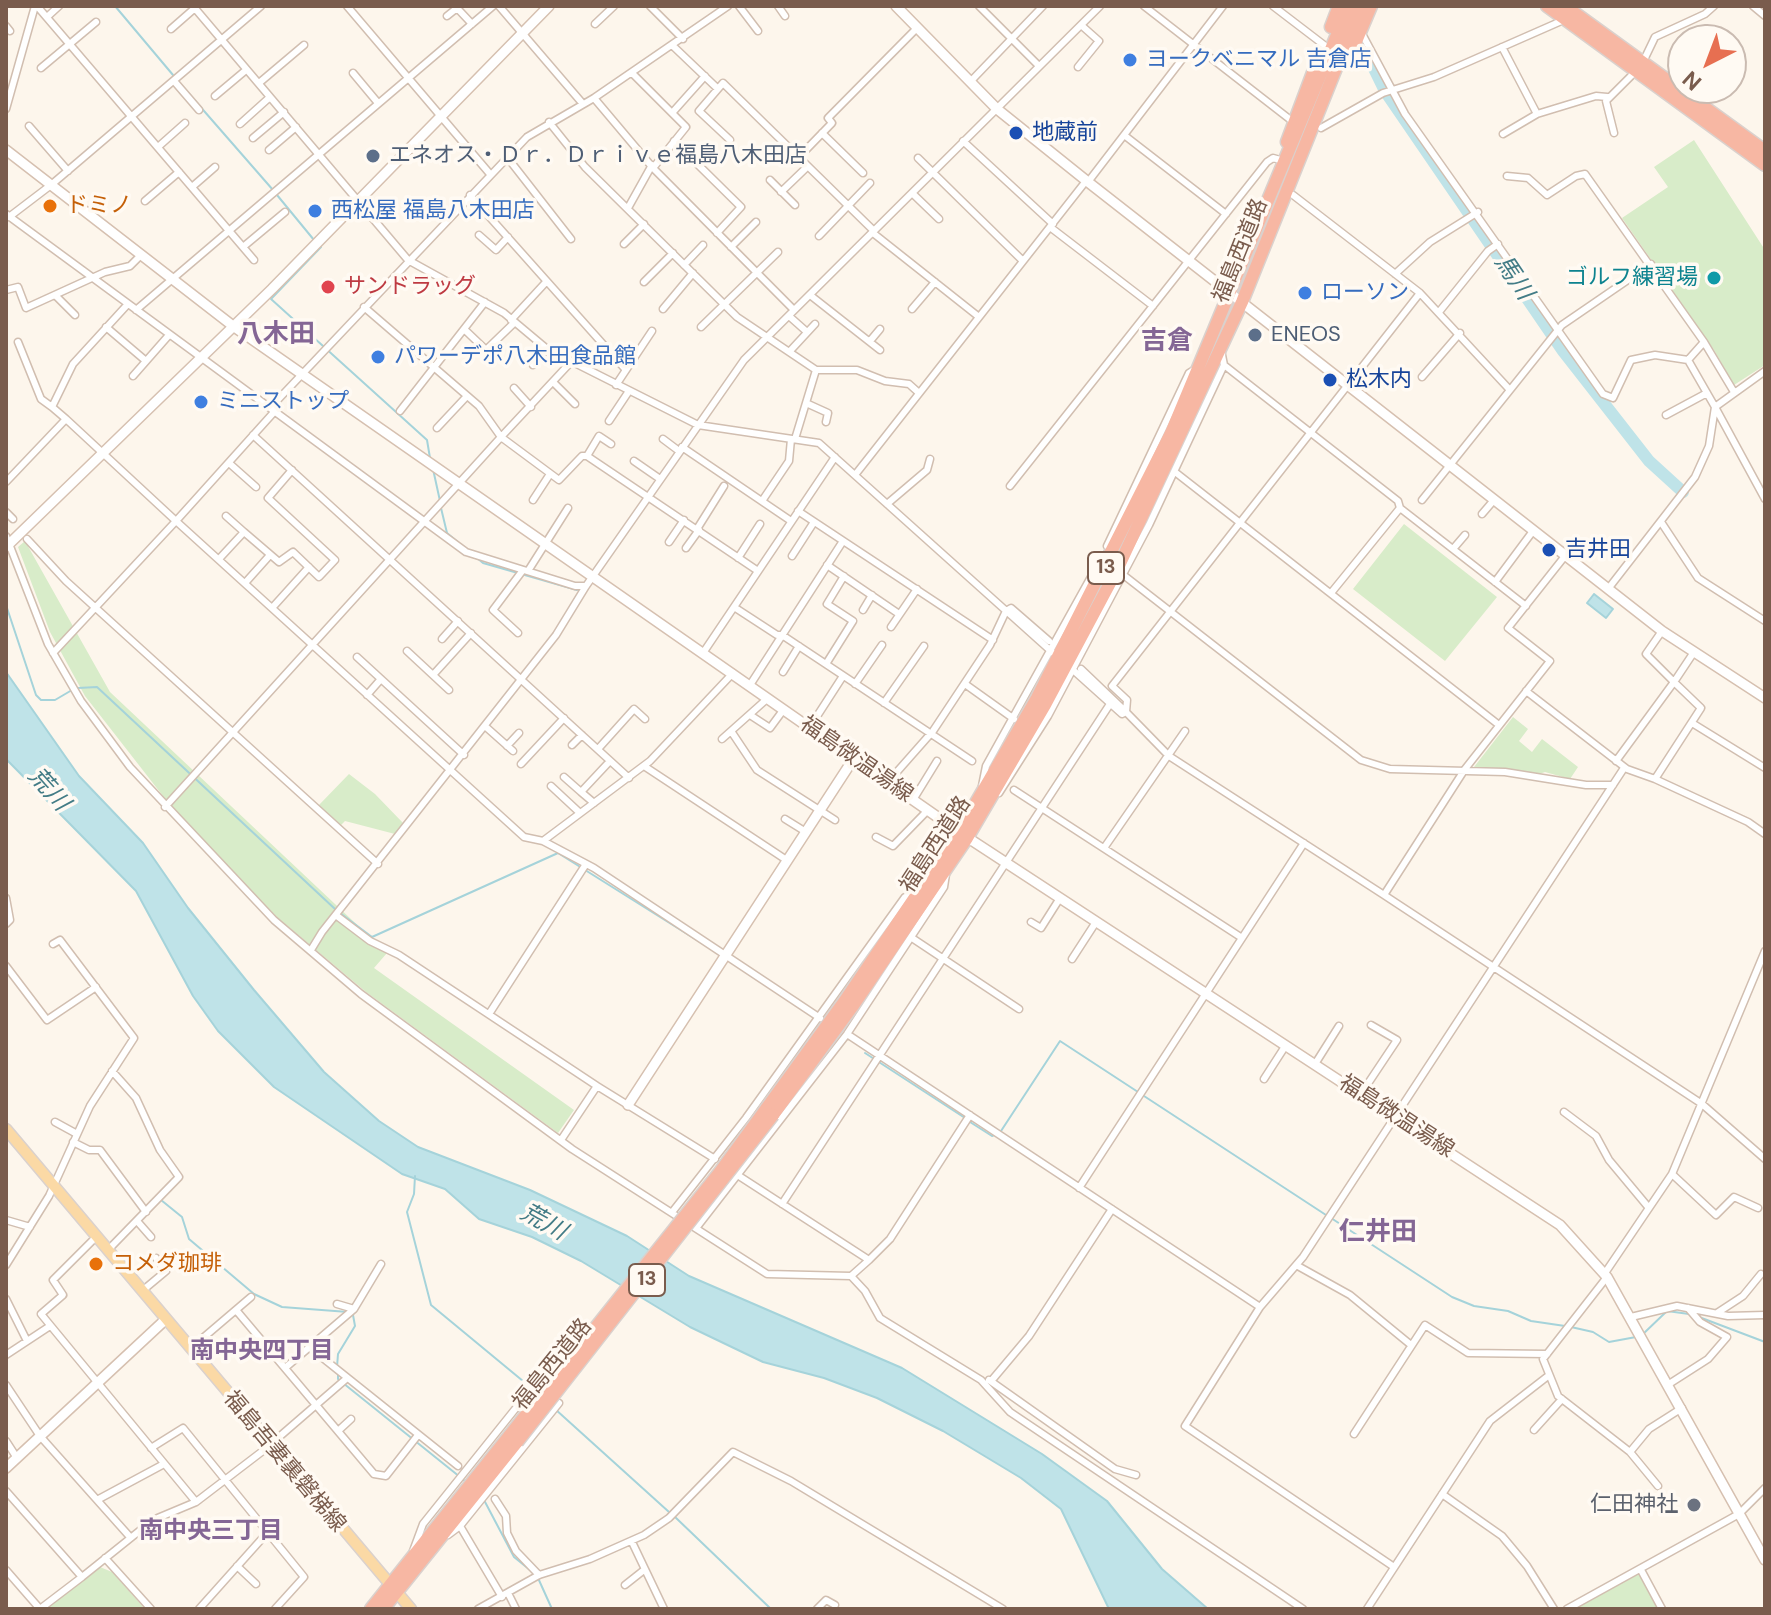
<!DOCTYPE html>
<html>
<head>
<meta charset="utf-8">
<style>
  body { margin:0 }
  #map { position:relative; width:1771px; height:1615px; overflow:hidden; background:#fdf6ec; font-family:"DM Sans",sans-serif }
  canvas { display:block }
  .frame { position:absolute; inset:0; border:8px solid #7a5c4d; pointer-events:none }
  .north { position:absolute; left:1667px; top:24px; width:80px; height:80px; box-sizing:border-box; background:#fffaf3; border:2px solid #cabbb1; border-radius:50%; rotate:222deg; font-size:22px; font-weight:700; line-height:32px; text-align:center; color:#7a5c4d }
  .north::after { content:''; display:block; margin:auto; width:28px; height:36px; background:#e76f51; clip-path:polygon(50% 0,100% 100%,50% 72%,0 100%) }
</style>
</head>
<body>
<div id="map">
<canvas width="1771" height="1615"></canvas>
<div class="frame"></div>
<div class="north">N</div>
</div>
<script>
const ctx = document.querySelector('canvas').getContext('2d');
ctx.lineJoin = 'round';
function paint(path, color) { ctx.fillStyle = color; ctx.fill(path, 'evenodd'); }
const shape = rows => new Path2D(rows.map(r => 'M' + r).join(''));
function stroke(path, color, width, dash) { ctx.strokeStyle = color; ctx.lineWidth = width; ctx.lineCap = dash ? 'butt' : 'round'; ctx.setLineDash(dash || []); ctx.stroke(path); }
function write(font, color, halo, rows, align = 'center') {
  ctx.font = font + ' "DM Sans","Noto Sans JP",sans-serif'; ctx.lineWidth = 7; ctx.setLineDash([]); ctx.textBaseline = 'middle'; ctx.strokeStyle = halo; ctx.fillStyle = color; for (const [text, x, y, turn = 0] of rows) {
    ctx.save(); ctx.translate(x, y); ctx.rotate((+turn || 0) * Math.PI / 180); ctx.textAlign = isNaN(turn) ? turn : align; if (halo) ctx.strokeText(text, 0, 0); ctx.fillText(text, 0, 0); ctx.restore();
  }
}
paint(shape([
  [1694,140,1765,250,1765,365,1734,385,1714,350,1622,218,1668,187,1654,167],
  [1404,524,1497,597,1445,661,1353,589],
  [25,541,110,692,387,953,374,968,574,1110,558,1133,366,992,277,917,170,805,85,696,50,632,18,547],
  [1513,717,1528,729,1519,741,1532,752,1542,739,1578,767,1570,779,1545,772,1536,775,1474,767],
  [349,774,375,794,404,824,395,834,345,821,340,826,318,806],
  [100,1567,112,1572,145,1609,46,1609],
  [1640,1572,1659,1609,1570,1609]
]), '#d8ecc9');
const water = shape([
  [1594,594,1613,609,1606,618,1587,603,1594,594],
  [6,672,79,776,143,843,188,908,254,990,324,1072,379,1121,418,1147,530,1190,627,1236,689,1276,902,1368,1042,1454,1107,1501,1162,1569,1208,1609,1109,1609,1061,1509,1021,1478,943,1431,877,1398,824,1378,763,1362,690,1327,581,1261,532,1237,479,1219,445,1189,402,1174,274,1087,218,1031,193,996,136,891,6,759,6,672]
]);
paint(water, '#bfe3e8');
stroke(water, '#a5d3da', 2);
stroke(shape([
  [115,6,173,75],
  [177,80,273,190],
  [277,195,314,240],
  [321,247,271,299,427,440,430,458],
  [433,469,440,501],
  [441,508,447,533,459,543],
  [476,557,483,563,577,590],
  [6,605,36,695,41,700,55,700,72,690],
  [78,688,97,687,335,909],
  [340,913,372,937,558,853,719,954],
  [865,1053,965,1118],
  [1144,1096,1326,1215],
  [970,1122,992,1136,996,1134],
  [1001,1131,1060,1041,1138,1092],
  [415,1176,414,1194,407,1212,431,1305,529,1386],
  [161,1200,182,1217,189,1239,254,1294,282,1307,348,1312],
  [1331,1218,1452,1297,1474,1306,1508,1311,1531,1321,1565,1326],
  [1699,1317,1765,1342],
  [1571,1327,1593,1332,1609,1342,1636,1337],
  [1642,1335,1667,1311,1689,1314],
  [337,1367,338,1354,355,1326,353,1315],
  [338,1373,338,1379,465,1481],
  [555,1409,669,1512],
  [484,1500,514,1557,530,1570],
  [674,1516,771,1609],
  [538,1578,552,1609]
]), '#a5d3da', 2);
stroke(shape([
  [1364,48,1385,91,1563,351,1649,461,1683,492]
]), '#bfe3e8', 12);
const street = shape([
  [37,6,254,260],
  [193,6,408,260,504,313,547,349,698,425,819,443,1052,652],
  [347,6,490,174],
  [499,6,583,104],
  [650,6,683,39],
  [739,6,758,31],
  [778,6,785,16],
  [979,6,1039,66],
  [1144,6,1292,121],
  [1273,6,1324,45],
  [1753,6,1765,16],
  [447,16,457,8,472,24],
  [47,17,59,6],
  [595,24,614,6],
  [6,26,10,31],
  [171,29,195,8],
  [1361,32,1405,114,1603,394,1613,398,1631,360,1655,355,1688,360,1715,407,1709,446,1695,477,1608,589],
  [673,46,718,89],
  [1502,47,1537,114,1503,134],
  [1643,62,1655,37,1705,14,1714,6],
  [1078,67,1099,41,1081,25],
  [41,68,96,22],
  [353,73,378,103],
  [632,73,686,127,653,168],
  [174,81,199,110],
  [970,82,1043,6],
  [259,83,304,45],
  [215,96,246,70],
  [594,98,653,168,794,310],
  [6,109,35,6],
  [672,113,705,76],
  [1537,114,1596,96,1607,97],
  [549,122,585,167,737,317,816,370,857,370,885,381,909,384,919,393],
  [240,124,270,97],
  [29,126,68,171],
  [1321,128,1383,93,1434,77,1566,19],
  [822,133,863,173],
  [1614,133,1606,101,1636,71],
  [1124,135,1226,214],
  [253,138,284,112],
  [730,140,699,111,723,83,874,231],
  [674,141,741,207,717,233],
  [963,141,1053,224],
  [158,147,185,123],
  [269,150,296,127],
  [507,157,571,239],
  [798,158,832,123,828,118,917,28],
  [918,158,1023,261],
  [1507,176,1528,178,1547,195,1576,176,1585,174,1704,342,1734,392],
  [770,180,795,205],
  [1088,182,1223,6],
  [192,187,215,167],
  [781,192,807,167],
  [912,193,939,219],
  [470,195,626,370],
  [1293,195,1420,293,1509,389],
  [145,201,179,172],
  [628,208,652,165],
  [6,214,466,552,575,586,586,586],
  [9,217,51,185,261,6],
  [1050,227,1153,306],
  [873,233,979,317],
  [479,235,496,250,508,237],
  [819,236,870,183],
  [624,244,644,224],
  [243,247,285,212],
  [731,247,756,222],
  [684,265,703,245],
  [1395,274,1430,242,1478,212],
  [644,282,673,253],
  [6,290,18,287,26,308,105,272,130,266,141,255],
  [810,295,880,350],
  [56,296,75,315],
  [663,309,693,273],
  [912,309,935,282],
  [136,310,493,6],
  [1439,312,1488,251,1498,244],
  [789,316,807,332],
  [511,320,546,282],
  [106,327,146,361],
  [701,327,778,252],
  [464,329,486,350,514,323],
  [870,341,880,329],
  [18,342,41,399,52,407],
  [790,351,815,324],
  [1688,360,1704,342],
  [571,362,501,437,559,480,582,456,587,456,758,571],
  [533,365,547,349],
  [1224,365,1398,501,1400,508],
  [1765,371,1715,407,1765,499],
  [133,376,169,335],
  [1422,377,1460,333],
  [554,383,575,404],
  [616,385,652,331],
  [514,388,531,407],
  [806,403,828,413,826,422],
  [270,408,527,137,594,98,728,6],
  [400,411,485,302],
  [1666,415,1707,393],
  [66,419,52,407,73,364,127,305],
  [609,421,629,391],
  [437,428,467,396],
  [253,435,629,778],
  [663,439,679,451],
  [795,439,816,370],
  [682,447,791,521],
  [587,456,599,436,611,444],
  [634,461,660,479],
  [229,463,256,487],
  [1175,472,1499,725],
  [855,475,1086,181],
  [6,482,66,419,176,521,275,411],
  [1010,486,1267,162,1273,158,1284,161],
  [533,500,550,474],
  [1422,500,1562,325,1651,264],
  [762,501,789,461,791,439],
  [887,504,927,470,930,459],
  [798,511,993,640],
  [6,512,13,519],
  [1482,514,1494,500],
  [226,516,244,532],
  [1661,522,1698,578,1765,621],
  [697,529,724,486],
  [6,536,48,644,81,701,130,767,274,920,361,994,572,1149,767,1274,851,1276,865,1291,880,1318,981,1380,1010,1412,1303,1609],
  [27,539,66,581,378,864],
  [669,542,684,520],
  [1107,546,1189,373,1197,368],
  [686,548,699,530],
  [1453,549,1465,535],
  [792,556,814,522],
  [738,558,760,524],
  [219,559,244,532,279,562,293,552,319,577,335,560,268,498,292,470],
  [827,565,899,614],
  [1117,570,1361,760,1390,769,1505,772,1586,785,1613,785],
  [528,571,568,508],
  [1495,582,1533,531],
  [245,583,270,555],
  [1331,593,1400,508,1526,606],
  [734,607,777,635,782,635,972,761],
  [272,608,309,567],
  [863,610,872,595],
  [891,627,917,589],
  [518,633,493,610,523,570],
  [442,639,458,621],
  [407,651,449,690],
  [53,653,176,521,524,837,543,841,594,868,820,1018],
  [703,653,835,457],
  [357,657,464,755],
  [826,664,853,621,827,604,844,576],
  [1081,669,1126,712],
  [1073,670,1122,714,1126,712,1169,756,1384,895,1465,769,1550,661,1508,628,1565,556],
  [783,672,799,646],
  [433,675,471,633],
  [855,684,882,645],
  [965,684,1014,719],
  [750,685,843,541],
  [1526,691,1627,769,1655,779,1748,822,1765,834],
  [367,695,381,679],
  [884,703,924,646],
  [1126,712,1127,700,1112,686,1420,293],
  [750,715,770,728,784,709],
  [1692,723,1765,768],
  [486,727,513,751],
  [810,727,843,676],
  [731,731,757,770,835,820],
  [722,739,768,698],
  [572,745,582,735],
  [507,746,519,733],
  [598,749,634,709,645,719],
  [1616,761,1674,682,1646,654,1662,631],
  [521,764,564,718],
  [644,766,788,861],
  [564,777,581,792],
  [1655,779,1701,708,1674,682,1694,652],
  [888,782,933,731,990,645,1006,611,1011,608,1049,641],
  [551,786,580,813],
  [982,786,986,766,1101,559],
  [1014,790,1242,938],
  [999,793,1048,716,1149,525,1224,365,1221,350],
  [913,800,937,761],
  [594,803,581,792,610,761],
  [165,807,501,437,479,406,364,307],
  [785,819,806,832],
  [876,837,893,846,928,810],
  [543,841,650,761,733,673],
  [1104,848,1185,731],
  [1384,895,1702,1104,1765,1159],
  [6,898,10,920,6,924],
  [337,916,370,941,399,955,597,1086],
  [1031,922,1041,928,1060,898],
  [912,938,1019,1009],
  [311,950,322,932,556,635,586,586,744,360,1100,6],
  [1072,959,1096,922],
  [6,966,47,1020,96,987],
  [489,1014,586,864],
  [847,1034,1260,1307],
  [1315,1064,1339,1026],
  [1264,1079,1286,1045],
  [1361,1094,1397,1040,1371,1025],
  [1564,1112,1596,1136,1609,1160,1649,1208],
  [55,1122,77,1134],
  [561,1140,597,1086,715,1159],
  [73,1142,89,1150,100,1150,146,1212],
  [1672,1174,1716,1215,1734,1197,1758,1208],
  [739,1176,869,1260,851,1276],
  [1079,1188,1304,843],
  [782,1204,1110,704],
  [673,1211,746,1118,905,897,914,894],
  [6,1220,30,1227],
  [137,1221,151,1237],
  [697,1227,847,1034,944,887,946,874],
  [96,1237,53,1280,63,1295,41,1314,196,1502],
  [108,1250,179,1177,160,1150,136,1098,112,1071],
  [869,1260,890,1239,970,1115],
  [6,1265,49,1196,90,1106,134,1038,60,940,53,944],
  [1296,1265,1350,1295,1411,1345],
  [1605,1273,1672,1174,1765,951],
  [1607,1277,1543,1359,1558,1396,1630,1452,1658,1486],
  [142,1291,166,1271,156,1258],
  [6,1299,27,1341],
  [337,1304,354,1309],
  [236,1310,374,1474,386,1476,418,1435],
  [1717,1313,1743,1296,1761,1274],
  [1631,1317,1677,1306,1728,1316,1765,1315],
  [309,1347,458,1466],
  [190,1349,251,1297],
  [6,1355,50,1326],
  [285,1368,354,1309,381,1264],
  [989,1380,1115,1469,1136,1475],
  [992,1380,1029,1336,1112,1209],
  [1669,1384,1708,1359,1727,1337,1700,1322,1688,1308],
  [6,1385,40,1436,130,1537],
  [1534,1430,1562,1399],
  [338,1431,351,1419],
  [1354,1434,1425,1325,1468,1353,1547,1354],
  [6,1441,17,1458],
  [151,1448,183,1428,304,1577,275,1609],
  [1630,1452,1649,1429,1682,1408],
  [6,1491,82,1577,40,1609],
  [1442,1494,1502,1536,1527,1566,1554,1609],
  [495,1499,506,1516,507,1533,516,1551,539,1575],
  [97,1500,164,1464],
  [460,1526,502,1597],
  [448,1535,460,1526,559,1403],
  [632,1542,664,1609],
  [413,1551,423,1524,536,1383],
  [105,1558,151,1609],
  [237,1566,256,1584],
  [1394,1567,1185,1426,1260,1307,1303,1257,1624,768],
  [6,1570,40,1609],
  [1641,1570,1662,1609],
  [82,1577,153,1520,196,1502,264,1450,346,1379],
  [625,1585,644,1570],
  [508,1593,516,1609],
  [199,1609,267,1533],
  [478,1609,539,1575,590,1559,644,1535,669,1518,733,1452,791,1481,1003,1609],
  [817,1609,826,1600,835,1605],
  [1367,1609,1490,1421,1548,1376],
  [1567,1609,1739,1514,1765,1488]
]);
const secondary = shape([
  [896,6,997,109,1088,182,1662,631,1765,698],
  [6,150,233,326,959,832,1560,1225,1607,1277,1765,1560],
  [6,547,272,289,549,6],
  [628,1105,854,758],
  [6,1468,165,1320]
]);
const primary = shape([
  [6,1129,411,1609]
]);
const highway = shape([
  [1547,6,1765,165],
  [1565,6,1765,151],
  [1331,27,1339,6],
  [1355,44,1371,6],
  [1287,142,1314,70],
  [766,1109,844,1002,959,832,1037,698,1171,433,1349,6],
  [773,1115,852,1007,967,838,1045,705,1117,570,1242,302,1361,6],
  [371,1609,510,1435],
  [383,1609,517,1442]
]);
stroke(street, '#d1beb0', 9);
stroke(secondary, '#d6c0b0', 12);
stroke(primary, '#dad1cd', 13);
stroke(highway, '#dad1cd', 15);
stroke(street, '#fff', 6);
stroke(secondary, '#fff', 9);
stroke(primary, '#fbd9a5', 10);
stroke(highway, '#f7b7a3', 12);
const highwayBridge = shape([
  [510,1435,720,1172,766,1109],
  [517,1442,773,1115]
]);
stroke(highwayBridge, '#dad1cd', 15, []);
stroke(highwayBridge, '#f7b7a3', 12);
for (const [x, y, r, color] of [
  [1130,60,8,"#3f7fe0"],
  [1016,133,8,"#1a4fb4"],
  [373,156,8,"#5c6f8a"],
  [50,206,8,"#e8710a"],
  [315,211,8,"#3f7fe0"],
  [1714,278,8,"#0f9aa8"],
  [328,287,8,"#e0444e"],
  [1305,293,8,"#3f7fe0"],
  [1255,335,8,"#5c6f8a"],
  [378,357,8,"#3f7fe0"],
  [1330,380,8,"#1a4fb4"],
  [201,402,8,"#3f7fe0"],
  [1549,550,8,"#1a4fb4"],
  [96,1264,8,"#e8710a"],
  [1694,1505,8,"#6b7280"]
]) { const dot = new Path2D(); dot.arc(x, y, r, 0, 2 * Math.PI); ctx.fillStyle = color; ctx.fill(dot); stroke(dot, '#fffaf3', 3); }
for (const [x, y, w] of [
  [1106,568,36],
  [647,1280,36]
]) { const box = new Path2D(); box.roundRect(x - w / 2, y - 16, w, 32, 6); ctx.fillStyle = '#fffaf3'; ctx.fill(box); stroke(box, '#7a5c4d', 2); }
write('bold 20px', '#7a5c4d', null, [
  ["13",1106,568],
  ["13",647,1280]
]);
write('22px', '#366cbe', '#fffaf3', [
  ["ヨークベニマル 吉倉店",1146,60],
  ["西松屋 福島八木田店",331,211],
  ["ローソン",1321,293],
  ["パワーデポ八木田食品館",394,357],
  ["ミニストップ",217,402]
], 'left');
write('22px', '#164399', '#fffaf3', [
  ["地蔵前",1032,133],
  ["松木内",1346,380],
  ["吉井田",1565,550]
], 'left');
write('22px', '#4e5e75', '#fffaf3', [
  ["エネオス・Ｄｒ．Ｄｒｉｖｅ福島八木田店",389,156],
  ["ENEOS",1271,335]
], 'left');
write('22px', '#c56008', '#fffaf3', [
  ["ドミノ",66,206],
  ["コメダ珈琲",112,1264]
], 'left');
write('22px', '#7a5c4d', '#fffaf3', [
  ["福島西道路",1241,251,-68],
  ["福島微温湯線",856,760,35],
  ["福島西道路",936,845,-57],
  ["福島微温湯線",1396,1117,33],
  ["福島西道路",553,1365,-51],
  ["福島吾妻裏磐梯線",284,1462,50]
]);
write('22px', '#0d838f', '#fffaf3', [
  ["ゴルフ練習場",1698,278]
], 'right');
write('22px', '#be3a42', '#fffaf3', [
  ["サンドラッグ",344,287]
], 'left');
write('22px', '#5b616d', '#fffaf3', [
  ["仁田神社",1678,1505]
], 'right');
write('italic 24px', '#437c86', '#fffaf3', [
  ["馬川",1513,278,56],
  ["荒川",48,790,48],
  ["荒川",543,1223,29]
]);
write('bold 24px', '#846695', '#fffaf3', [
  ["南中央四丁目",262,1352],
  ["南中央三丁目",211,1532]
]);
write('bold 26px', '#846695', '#fffaf3', [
  ["八木田",276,335],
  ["吉倉",1167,342],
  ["仁井田",1378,1233]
]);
</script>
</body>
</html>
